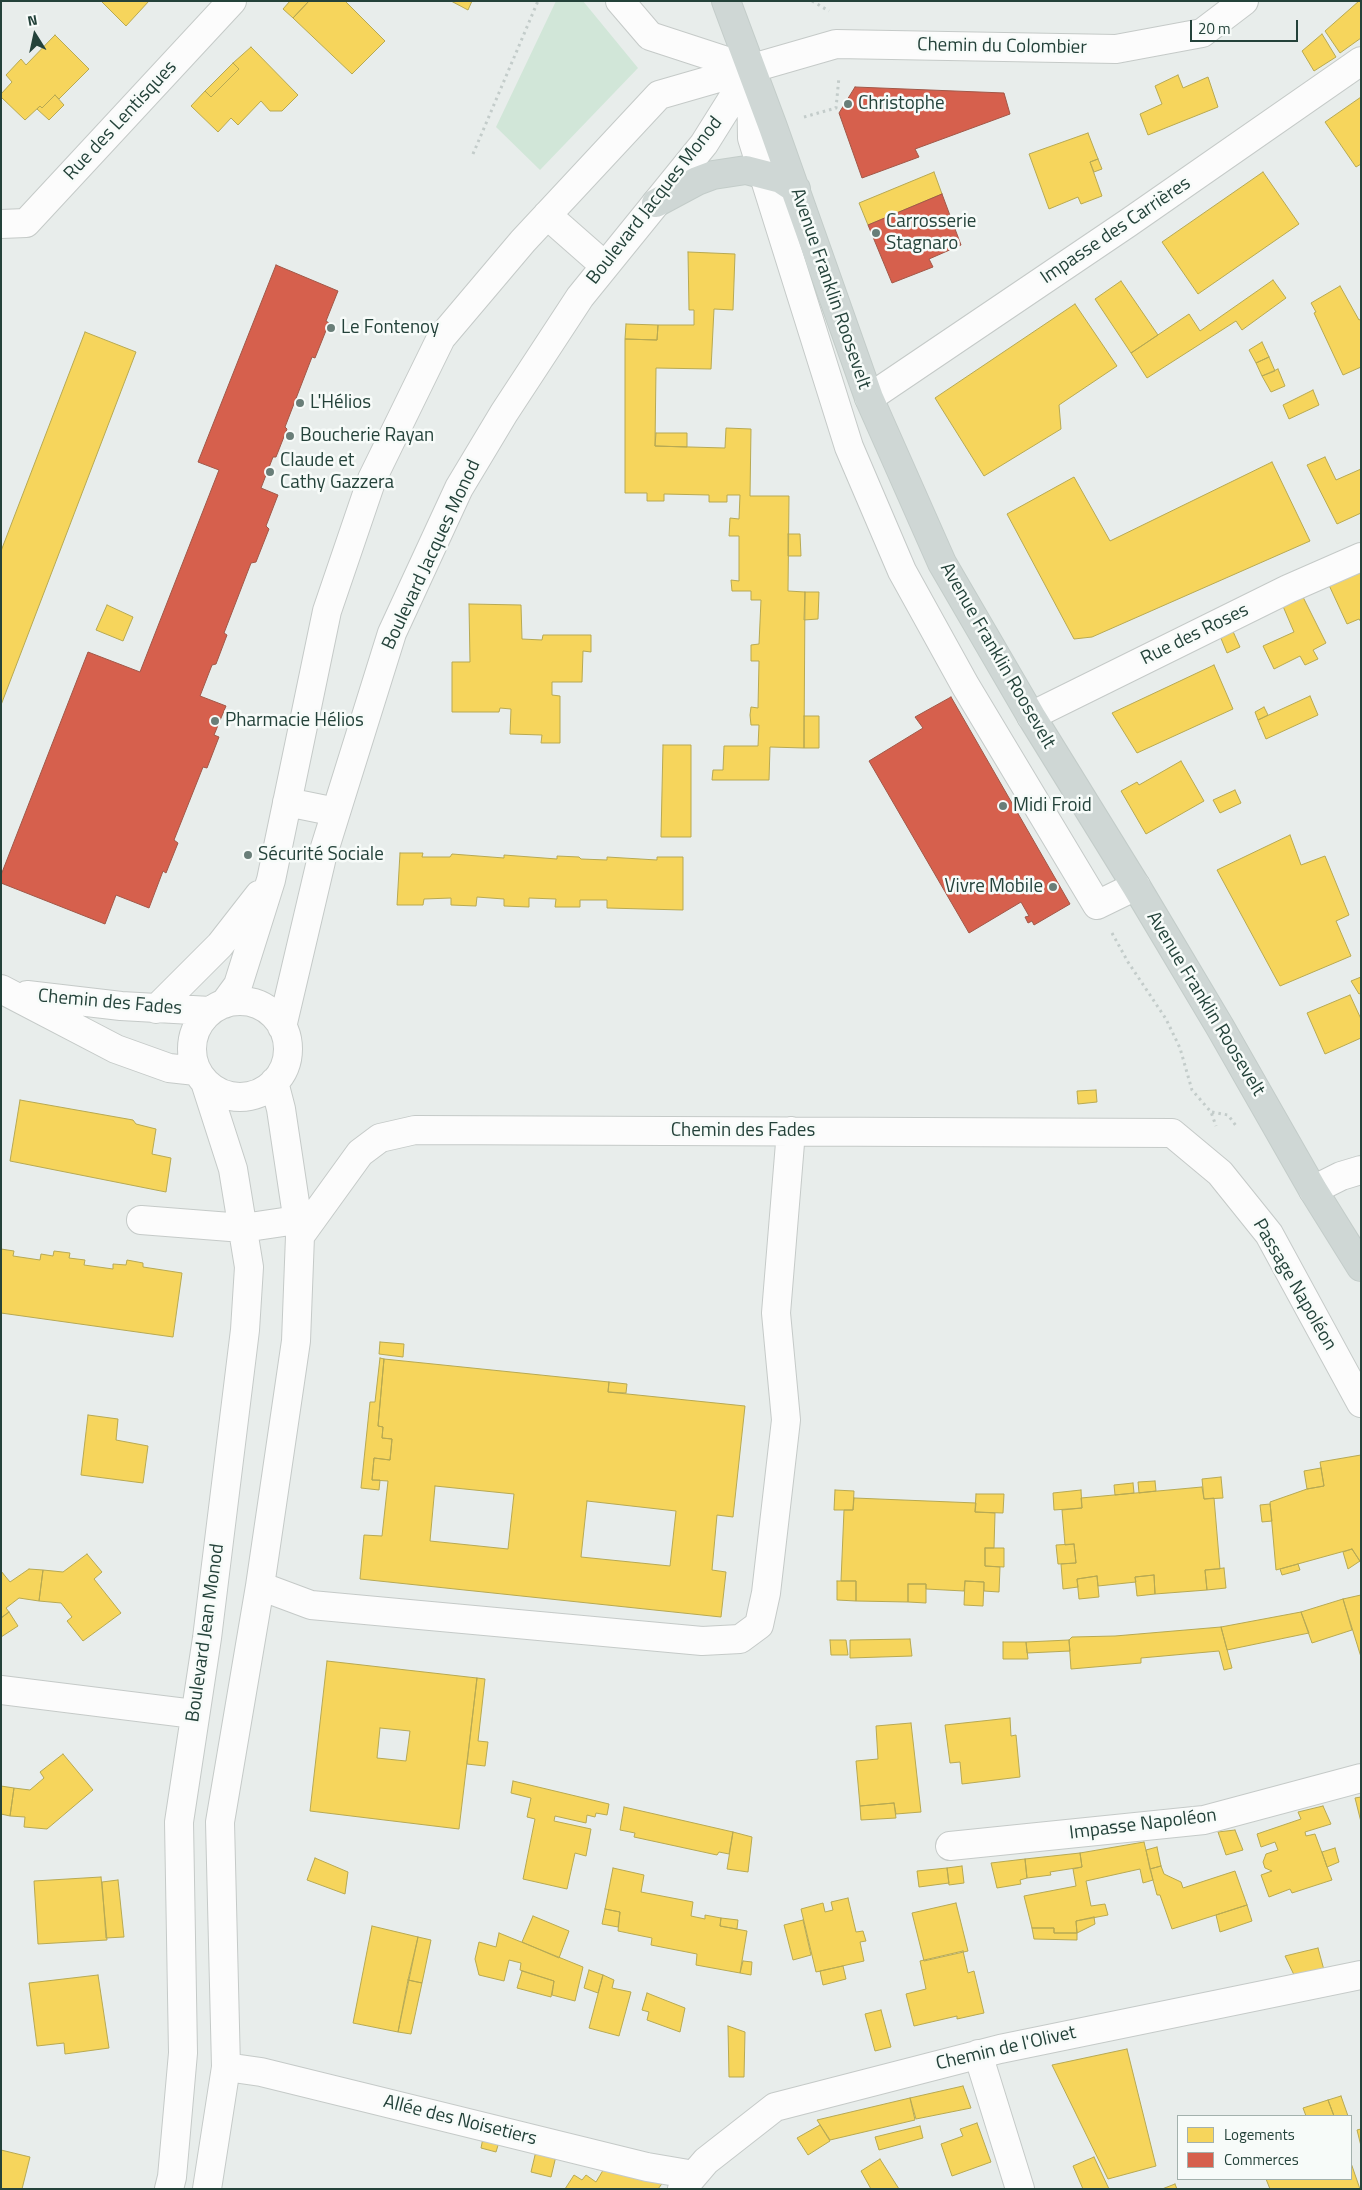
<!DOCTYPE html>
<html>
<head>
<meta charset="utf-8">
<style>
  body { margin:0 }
  #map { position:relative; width:1362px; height:2190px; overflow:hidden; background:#e8edeb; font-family:"Titillium Web",sans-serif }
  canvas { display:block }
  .frame { position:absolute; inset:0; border:2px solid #24423a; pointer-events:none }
  .legend { position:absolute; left:1177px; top:2115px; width:175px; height:65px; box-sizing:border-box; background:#f7fbf9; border:1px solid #a3b1ad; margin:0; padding:6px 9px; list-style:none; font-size:15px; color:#24423a }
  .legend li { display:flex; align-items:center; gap:10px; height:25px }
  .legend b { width:25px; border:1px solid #a3b1ad }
  .north { position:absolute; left:10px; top:10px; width:50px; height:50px; -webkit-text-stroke:4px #f7fbf9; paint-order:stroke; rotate:350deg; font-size:14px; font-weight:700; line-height:20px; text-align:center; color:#24423a }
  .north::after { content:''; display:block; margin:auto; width:18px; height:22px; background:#24423a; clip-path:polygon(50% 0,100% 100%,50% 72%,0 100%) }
  .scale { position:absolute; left:1190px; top:20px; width:108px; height:22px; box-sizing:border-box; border:2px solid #24423a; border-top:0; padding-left:6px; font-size:15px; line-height:18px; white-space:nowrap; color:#24423a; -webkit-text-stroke:4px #f7fbf9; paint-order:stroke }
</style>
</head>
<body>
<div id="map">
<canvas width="1362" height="2190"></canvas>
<div class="frame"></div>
<ul class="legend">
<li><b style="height:14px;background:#f6d55c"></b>Logements</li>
<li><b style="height:14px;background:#d6604d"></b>Commerces</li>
</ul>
<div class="north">N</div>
<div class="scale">20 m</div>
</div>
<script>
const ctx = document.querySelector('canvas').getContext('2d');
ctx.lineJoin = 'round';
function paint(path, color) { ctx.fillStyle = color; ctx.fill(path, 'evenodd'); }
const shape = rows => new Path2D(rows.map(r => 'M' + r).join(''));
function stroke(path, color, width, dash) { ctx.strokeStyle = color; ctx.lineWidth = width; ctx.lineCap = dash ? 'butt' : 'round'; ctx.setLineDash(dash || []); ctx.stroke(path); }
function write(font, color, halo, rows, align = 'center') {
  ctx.font = font + ' "Titillium Web",sans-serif'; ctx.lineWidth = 5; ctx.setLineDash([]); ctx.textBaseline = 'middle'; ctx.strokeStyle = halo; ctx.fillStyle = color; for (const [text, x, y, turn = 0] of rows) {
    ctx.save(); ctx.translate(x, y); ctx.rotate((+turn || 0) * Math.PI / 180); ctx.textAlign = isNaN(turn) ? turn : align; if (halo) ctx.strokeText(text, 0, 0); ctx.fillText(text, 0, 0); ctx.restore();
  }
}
paint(shape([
  [556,1,583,1,638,68,540,170,496,127]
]), '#d1e6d8');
const homes = shape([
  [101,1,149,1,126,26,101,1],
  [290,1,309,1,293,18,283,9,290,1],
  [309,1,345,1,385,41,352,74,293,18,309,1],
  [451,1,472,1,468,10,451,1],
  [1359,1,1361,1,1361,38,1340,53,1325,31,1359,1],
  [1322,34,1336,57,1314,71,1302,51,1322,34],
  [55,35,89,69,59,99,55,95,42,108,40,106,25,120,1,97,1,94,12,82,6,75,21,59,26,65,55,35],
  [251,47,298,95,282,111,270,111,261,101,238,125,231,118,218,132,191,106,205,91,211,97,239,69,233,63,251,47],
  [233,63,239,69,211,97,205,91,233,63],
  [1178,75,1183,88,1208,77,1218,107,1148,135,1140,114,1162,104,1155,86,1178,75],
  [55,95,64,105,49,120,37,109,40,106,42,108,55,95],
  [1361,97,1361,164,1356,167,1325,122,1361,97],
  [1088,133,1098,159,1090,162,1102,196,1081,204,1078,197,1049,209,1029,154,1088,133],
  [1098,159,1102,169,1094,172,1090,162,1098,159],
  [934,172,942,194,868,225,859,203,934,172],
  [1263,172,1299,224,1198,294,1162,242,1263,172],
  [688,252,735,254,733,310,714,309,711,369,656,368,655,446,725,448,726,428,751,429,750,496,789,496,788,591,805,592,804,748,770,747,769,780,712,780,713,770,723,770,724,746,758,746,759,725,751,725,750,715,751,707,758,708,759,661,751,661,751,645,759,644,761,600,751,600,751,591,732,591,731,580,739,581,739,536,729,536,730,518,739,519,740,495,727,495,727,502,709,502,709,495,664,494,664,501,647,501,647,493,625,493,625,339,657,340,658,325,694,325,694,310,689,310,688,252],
  [1273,280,1286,298,1242,330,1236,321,1147,378,1131,353,1189,314,1200,331,1273,280],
  [1121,281,1158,335,1131,353,1095,299,1121,281],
  [1340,286,1359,320,1361,319,1361,367,1343,375,1314,313,1316,312,1311,303,1340,286],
  [1075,304,1117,366,1059,405,1061,429,984,476,935,398,1075,304],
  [626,324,658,325,657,340,625,339,626,324],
  [85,332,136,352,1,705,1,551,85,332],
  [1262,342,1269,357,1256,363,1249,350,1262,342],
  [1269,357,1275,371,1262,376,1256,363,1269,357],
  [1278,369,1285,386,1271,392,1262,376,1278,369],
  [1313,390,1319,405,1289,419,1283,405,1313,390],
  [656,433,687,433,687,447,655,446,656,433],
  [1325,457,1336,480,1361,469,1361,513,1337,524,1307,465,1325,457],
  [1272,462,1310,541,1092,637,1074,639,1007,514,1074,477,1110,541,1272,462],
  [788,534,800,534,801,556,788,556,788,534],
  [1361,569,1361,622,1359,619,1347,624,1328,583,1361,569],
  [805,592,819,592,818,619,804,620,805,592],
  [1302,595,1326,643,1313,650,1318,659,1305,665,1300,656,1274,669,1263,646,1294,632,1282,604,1302,595],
  [469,604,521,605,522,639,542,640,543,635,591,635,591,652,583,651,582,682,552,682,552,695,560,696,560,743,541,743,542,735,510,734,511,709,500,708,499,712,452,712,452,662,470,662,469,604],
  [107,605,133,617,123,641,96,630,107,605],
  [1231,627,1240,647,1227,653,1220,636,1231,627],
  [1214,665,1233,709,1137,753,1112,713,1214,665],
  [1310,696,1318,715,1266,739,1258,720,1310,696],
  [1264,707,1268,715,1258,720,1255,712,1264,707],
  [804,716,819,716,819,748,804,748,804,716],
  [663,745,691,745,691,837,661,837,663,745],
  [1181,761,1204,801,1146,834,1121,791,1137,782,1139,785,1181,761],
  [1235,790,1241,803,1220,813,1213,800,1235,790],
  [1290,835,1301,865,1325,856,1349,915,1336,921,1351,956,1280,986,1217,870,1290,835],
  [400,853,423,853,422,857,450,857,452,854,504,858,504,855,557,859,557,856,579,857,581,859,607,860,607,857,657,860,657,857,683,857,683,910,607,908,607,900,580,900,580,907,555,907,556,899,529,898,529,907,504,906,504,899,477,897,476,906,451,905,451,898,424,899,423,905,397,905,400,853],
  [1361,977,1361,993,1359,994,1351,981,1361,977],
  [1350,995,1361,1019,1361,1038,1325,1054,1307,1013,1350,995],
  [1096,1090,1097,1102,1078,1104,1077,1091,1096,1090],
  [20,1100,133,1120,136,1124,156,1129,152,1154,171,1158,166,1192,10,1161,20,1100],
  [1,1249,14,1251,13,1256,40,1260,41,1254,53,1256,54,1251,70,1253,69,1258,85,1260,84,1265,113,1269,113,1264,126,1265,127,1260,143,1263,143,1267,182,1273,173,1337,1,1313,1,1249],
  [380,1342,404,1344,403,1357,379,1354,380,1342],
  [380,1358,384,1359,378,1426,383,1427,382,1438,392,1439,390,1460,374,1458,372,1480,380,1480,379,1490,361,1488,370,1402,375,1402,380,1358],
  [384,1359,609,1382,608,1392,745,1406,733,1517,717,1515,712,1570,726,1572,721,1617,360,1579,364,1535,382,1536,388,1481,372,1480,374,1458,390,1460,392,1439,382,1438,383,1427,378,1426,384,1359],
  [435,1486,514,1494,508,1549,430,1541,435,1486],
  [587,1501,676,1511,670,1566,581,1557,587,1501],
  [609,1382,627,1384,626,1393,608,1392,609,1382],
  [88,1415,118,1419,116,1440,148,1446,143,1483,81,1475,88,1415],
  [1361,1455,1361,1563,1352,1549,1276,1570,1270,1502,1307,1489,1324,1486,1320,1462,1361,1455],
  [1321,1468,1324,1486,1307,1489,1304,1471,1321,1468],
  [1221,1477,1223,1498,1204,1499,1202,1479,1221,1477],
  [1155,1481,1156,1491,1139,1493,1138,1482,1155,1481],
  [1133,1483,1134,1493,1115,1495,1114,1485,1133,1483],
  [1202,1487,1204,1499,1214,1498,1220,1569,1205,1570,1207,1590,1155,1594,1154,1575,1135,1577,1136,1582,1098,1586,1097,1576,1077,1579,1078,1587,1063,1589,1061,1564,1076,1563,1074,1544,1065,1545,1062,1510,1082,1508,1081,1498,1202,1487],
  [835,1490,854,1491,853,1510,834,1510,835,1490],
  [1081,1490,1082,1508,1054,1510,1053,1493,1081,1490],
  [976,1494,1004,1494,1003,1513,975,1512,976,1494],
  [854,1498,976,1503,975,1512,995,1513,994,1548,985,1548,985,1566,1000,1567,999,1592,984,1591,984,1582,965,1581,964,1591,926,1589,926,1584,908,1584,908,1602,856,1601,856,1581,841,1581,844,1510,853,1510,854,1498],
  [1270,1504,1272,1521,1262,1522,1260,1505,1270,1504],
  [1074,1544,1076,1563,1058,1564,1056,1545,1074,1544],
  [985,1548,1004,1548,1004,1567,985,1566,985,1548],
  [1352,1549,1360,1561,1348,1569,1343,1552,1352,1549],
  [87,1554,102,1572,94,1579,121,1613,83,1641,67,1621,72,1617,61,1603,39,1601,43,1570,63,1572,87,1554],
  [1298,1564,1300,1570,1282,1575,1280,1569,1298,1564],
  [1224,1568,1226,1588,1207,1590,1205,1570,1224,1568],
  [29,1569,43,1570,39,1601,19,1598,6,1608,9,1612,1,1618,1,1571,10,1582,29,1569],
  [1154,1575,1155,1594,1137,1596,1135,1577,1154,1575],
  [1097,1576,1099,1597,1079,1599,1077,1579,1097,1576],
  [837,1581,856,1581,856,1601,837,1600,837,1581],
  [965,1581,984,1582,983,1606,964,1605,965,1581],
  [908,1584,926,1584,926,1603,908,1602,908,1584],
  [1361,1595,1361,1657,1343,1599,1361,1595],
  [1343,1599,1352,1630,1312,1643,1301,1612,1343,1599],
  [9,1612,18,1626,1,1637,1,1618,9,1612],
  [1301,1612,1309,1633,1227,1650,1221,1627,1301,1612],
  [1221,1627,1232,1668,1224,1670,1219,1651,1141,1658,1141,1663,1071,1669,1069,1640,1072,1637,1115,1636,1221,1627],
  [910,1639,912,1656,850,1658,850,1640,910,1639],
  [830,1640,846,1640,848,1655,831,1655,830,1640],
  [1069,1640,1070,1651,1027,1653,1026,1642,1069,1640],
  [1003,1642,1026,1642,1028,1659,1003,1659,1003,1642],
  [327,1661,477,1678,459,1829,310,1811,327,1661],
  [380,1728,410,1731,406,1761,377,1758,380,1728],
  [477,1678,485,1679,478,1741,488,1742,485,1766,467,1764,477,1678],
  [1010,1718,1011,1736,1016,1735,1020,1777,962,1784,960,1762,950,1763,945,1725,1010,1718],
  [911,1723,921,1812,896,1814,894,1803,860,1806,856,1761,878,1759,876,1726,911,1723],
  [63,1754,93,1790,47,1829,24,1827,25,1817,10,1816,14,1788,30,1790,44,1778,40,1772,63,1754],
  [513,1781,609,1804,607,1815,596,1813,595,1817,587,1815,586,1823,555,1816,554,1821,591,1829,586,1856,575,1853,567,1889,523,1879,535,1819,527,1817,531,1798,511,1793,513,1781],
  [1,1786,14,1788,10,1816,1,1814,1,1786],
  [1361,1797,1361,1822,1355,1798,1361,1797],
  [894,1803,896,1818,861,1820,860,1806,894,1803],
  [1323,1806,1331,1824,1305,1832,1306,1836,1315,1834,1332,1880,1292,1893,1290,1889,1269,1897,1261,1875,1272,1871,1265,1868,1263,1862,1266,1854,1278,1850,1275,1842,1261,1847,1257,1834,1301,1819,1298,1812,1323,1806],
  [624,1807,733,1832,729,1854,719,1852,717,1855,634,1837,635,1833,620,1830,624,1807],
  [1235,1830,1243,1850,1226,1855,1218,1832,1235,1830],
  [733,1832,752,1837,748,1872,727,1869,733,1832],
  [1144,1842,1153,1880,1143,1883,1140,1869,1086,1881,1091,1906,1105,1904,1108,1915,1076,1921,1077,1933,1054,1933,1054,1928,1032,1928,1024,1896,1076,1886,1073,1869,1082,1867,1080,1853,1144,1842],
  [1157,1847,1161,1866,1150,1869,1146,1850,1157,1847],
  [1335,1848,1339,1862,1327,1867,1322,1852,1335,1848],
  [1080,1853,1082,1867,1050,1872,1051,1875,1027,1878,1025,1859,1080,1853],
  [315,1858,348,1872,345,1894,307,1880,315,1858],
  [1025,1859,1027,1878,1020,1880,1021,1884,997,1888,991,1863,1025,1859],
  [962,1866,964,1883,949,1885,947,1868,962,1866],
  [1161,1866,1164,1874,1181,1882,1183,1888,1235,1871,1247,1905,1172,1929,1160,1895,1157,1895,1150,1869,1161,1866],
  [613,1868,644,1875,641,1892,693,1902,691,1916,705,1919,705,1915,721,1918,720,1926,747,1931,740,1973,696,1965,697,1954,651,1945,652,1938,618,1931,620,1912,605,1909,613,1868],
  [947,1868,949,1883,919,1887,917,1871,947,1868],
  [101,1877,107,1940,38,1944,34,1881,101,1877],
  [118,1880,124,1937,106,1938,102,1882,118,1880],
  [848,1898,856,1932,863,1931,866,1941,860,1942,864,1961,816,1972,801,1909,823,1903,825,1912,833,1910,831,1902,848,1898],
  [956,1903,968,1951,924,1961,912,1913,956,1903],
  [1247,1905,1252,1921,1220,1932,1216,1915,1247,1905],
  [605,1909,620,1912,618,1927,602,1924,605,1909],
  [533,1916,569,1931,559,1958,522,1942,533,1916],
  [1094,1917,1095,1924,1077,1933,1076,1921,1094,1917],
  [721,1918,738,1920,737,1929,720,1926,721,1918],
  [803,1920,811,1955,793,1960,784,1925,803,1920],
  [372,1926,418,1937,398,2032,353,2023,372,1926],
  [1032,1928,1054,1928,1054,1933,1077,1933,1077,1940,1034,1939,1032,1928],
  [499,1933,583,1967,575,2001,552,1995,554,1981,520,1970,521,1963,509,1960,504,1981,479,1975,475,1959,479,1942,496,1947,499,1933],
  [418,1937,431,1940,422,1983,408,1980,418,1937],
  [1318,1948,1324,1970,1295,1977,1285,1956,1318,1948],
  [963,1951,968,1973,974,1971,984,2013,957,2019,957,2016,914,2026,906,1994,926,1989,920,1961,963,1951],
  [743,1961,752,1962,751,1975,740,1973,743,1961],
  [843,1966,846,1979,823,1985,820,1971,843,1966],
  [589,1970,603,1975,598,1993,584,1988,589,1970],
  [522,1971,554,1981,551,1997,517,1988,522,1971],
  [98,1975,109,2048,65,2054,64,2043,37,2046,29,1983,98,1975],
  [603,1975,614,1980,612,1988,631,1992,619,2036,589,2028,603,1975],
  [408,1980,422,1983,411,2034,398,2032,408,1980],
  [647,1993,685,2008,680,2032,647,2020,649,2012,642,2010,647,1993],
  [881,2010,891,2047,875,2051,865,2014,881,2010],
  [728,2026,745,2032,744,2077,729,2077,728,2026],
  [1127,2049,1156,2166,1108,2179,1052,2065,1127,2049],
  [963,2086,971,2108,916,2119,910,2098,963,2086],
  [1341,2096,1348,2116,1334,2116,1328,2100,1341,2096],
  [910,2098,915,2120,830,2140,817,2120,910,2098],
  [1328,2100,1334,2116,1306,2116,1303,2108,1328,2100],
  [977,2123,991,2162,952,2176,941,2144,963,2136,960,2129,977,2123],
  [820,2125,830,2141,808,2155,797,2138,820,2125],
  [920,2126,923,2138,879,2150,875,2137,920,2126],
  [1361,2129,1361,2146,1357,2130,1361,2129],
  [483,2138,499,2142,496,2152,481,2148,483,2138],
  [1,2143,1,2150,30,2157,22,2189,1,2189,1,2143],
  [536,2151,556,2156,551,2177,531,2172,536,2151],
  [1094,2157,1109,2189,1083,2189,1073,2166,1094,2157],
  [880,2159,899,2189,871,2189,861,2171,880,2159],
  [1351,2163,1360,2189,1270,2189,1266,2179,1351,2179,1351,2163],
  [605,2167,664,2181,658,2189,565,2189,574,2175,582,2180,586,2175,596,2182,605,2167],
  [1175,2184,1177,2189,1162,2189,1175,2184]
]);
paint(homes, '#f6d55c');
stroke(homes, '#b7a952', 1);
const shops = shape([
  [855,87,1004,93,1010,114,915,149,919,157,862,178,839,113,855,87],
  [942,194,961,245,929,259,933,267,892,283,868,225,942,194],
  [276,265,338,291,326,321,329,323,315,358,312,357,285,427,287,429,276,457,273,457,261,488,278,495,266,526,269,529,256,562,251,563,224,633,227,635,216,664,212,665,200,696,226,706,214,735,219,737,207,768,203,767,174,840,178,843,166,873,163,871,149,908,116,895,105,924,1,883,1,875,88,652,140,672,219,470,198,462,276,265],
  [951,697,1070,904,1034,925,1032,921,1028,923,1025,917,1029,916,1021,902,969,933,869,761,923,728,915,717,951,697]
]);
paint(shops, '#d6604d');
stroke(shops, '#a15747', 1);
const minor = shape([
  [620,1,650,36,751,69],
  [751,73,752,138,849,447,902,571,965,685,1097,905,1136,886],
  [547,215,605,266],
  [1,224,26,223,232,1],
  [869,398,1128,223,1361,61],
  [1031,716,1288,589,1361,557],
  [287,802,336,812],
  [1,989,116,1049,169,1068,196,1071],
  [27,995,121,1006,210,1011],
  '192 1049a48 48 0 1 1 96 0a48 48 0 1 1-96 0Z',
  [224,1004,238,985,271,880,327,611,372,479,441,338,523,241,659,95,836,44,1116,49,1202,33,1244,1],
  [156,1009,220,945,259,895],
  [282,1027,322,857,392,633,459,488,504,413,580,297,704,144,751,69],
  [1313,1190,1341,1176,1361,1170],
  [141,1220,243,1228,297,1220],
  [300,1236,360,1153,380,1138,415,1130,1172,1133,1220,1173,1269,1234,1361,1403],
  [260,1586,311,1605,702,1641,740,1639,759,1625,766,1593,786,1420,776,1313,791,1131],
  [1,1690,194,1714],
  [950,1846,1204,1820,1361,1778],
  [978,2054,1020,2189],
  [226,2067,261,2072,647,2167,694,2175],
  [169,2189,172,2177,183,2053,179,1822,207,1638,245,1330,249,1267,233,1169,205,1082],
  [207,2189,226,2067,220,1822,260,1586,296,1341,300,1236,281,1109,274,1082],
  [682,2189,706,2161,775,2107,1000,2049,1361,1975]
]);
const major = shape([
  [726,1,773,127,869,398,942,563,1031,716,1136,886,1220,1027,1313,1190,1361,1267],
  [656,203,697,181,713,175,746,170,781,179,796,189]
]);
stroke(minor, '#c5cac8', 30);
stroke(major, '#c3ccc9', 30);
stroke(shape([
  [812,1,829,11],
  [804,117,836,108,839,77],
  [473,154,538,1],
  [1112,933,1128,962,1166,1019,1180,1048,1192,1090,1211,1112,1216,1126],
  [1212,1112,1228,1115,1237,1127]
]), '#c3ccca', 3, [2.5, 4]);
stroke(minor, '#fcfcfc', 28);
stroke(major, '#cfd7d5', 28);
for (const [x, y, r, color] of [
  [848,104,5,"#697e78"],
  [876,233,5,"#697e78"],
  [331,328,5,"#697e78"],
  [300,403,5,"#697e78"],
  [290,436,5,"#697e78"],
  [270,472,5,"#697e78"],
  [215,721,5,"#697e78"],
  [1003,806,5,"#697e78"],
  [248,855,5,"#697e78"],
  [1053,887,5,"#697e78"]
]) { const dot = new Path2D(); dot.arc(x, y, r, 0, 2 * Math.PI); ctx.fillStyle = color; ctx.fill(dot); stroke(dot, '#f7fbf9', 2); }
write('19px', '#24423a', '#f7fbf9', [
  ["Chemin du Colombier",1002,47,1],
  ["Rue des Lentisques",121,121,-47],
  ["Boulevard Jacques Monod",655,201,-52],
  ["Impasse des Carrières",1116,231,-34],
  ["Avenue Franklin Roosevelt",830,289,71],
  ["Boulevard Jacques Monod",432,555,-65],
  ["Rue des Roses",1195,635,-26],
  ["Avenue Franklin Roosevelt",997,656,60],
  ["Chemin des Fades",110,1003,5],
  ["Avenue Franklin Roosevelt",1205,1004,59],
  ["Chemin des Fades",743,1131],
  ["Passage Napoléon",1294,1285,60],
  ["Boulevard Jean Monod",206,1633,-82],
  ["Impasse Napoléon",1143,1825,-7],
  ["Chemin de l'Olivet",1006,2049,-13],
  ["Allée des Noisetiers",460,2121,14]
]);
write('19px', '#24423a', '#f7fbf9', [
  ["Christophe",858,104],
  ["Carrosserie",886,222],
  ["Stagnaro",886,244],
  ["Le Fontenoy",341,328],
  ["L'Hélios",310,403],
  ["Boucherie Rayan",300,436],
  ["Claude et",280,461],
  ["Cathy Gazzera",280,483],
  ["Pharmacie Hélios",225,721],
  ["Midi Froid",1013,806],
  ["Sécurité Sociale",258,855],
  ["Vivre Mobile",1043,887,"right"]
], 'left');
</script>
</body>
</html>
